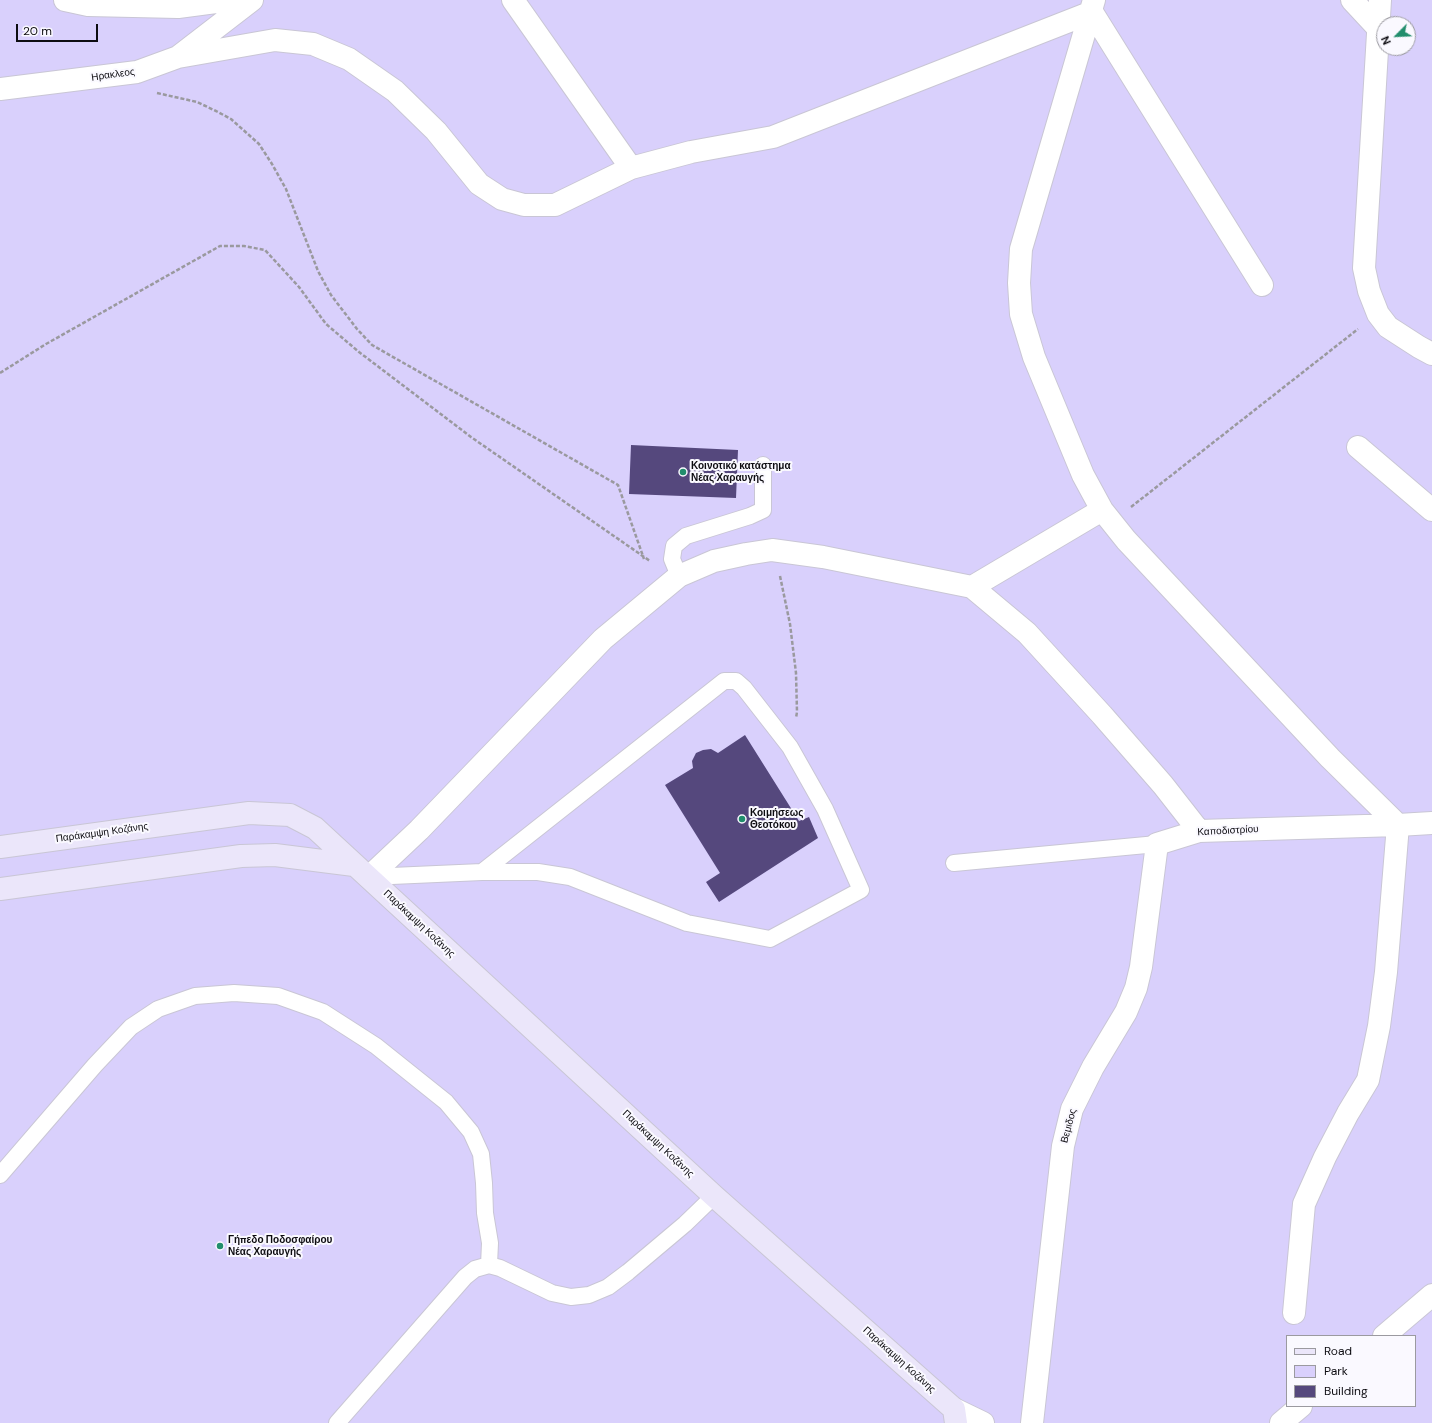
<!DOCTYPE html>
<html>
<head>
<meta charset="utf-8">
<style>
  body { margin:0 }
  #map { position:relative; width:1432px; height:1423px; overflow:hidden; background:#faf9ff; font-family:"DM Sans",sans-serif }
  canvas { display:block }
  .legend { position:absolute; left:1286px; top:1335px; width:130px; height:72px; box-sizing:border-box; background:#faf9ff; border:1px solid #9b9aa0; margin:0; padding:5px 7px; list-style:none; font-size:12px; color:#0d0c11 }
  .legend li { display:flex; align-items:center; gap:8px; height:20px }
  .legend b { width:20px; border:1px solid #9b9aa0 }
  .north { position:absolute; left:1376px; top:16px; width:40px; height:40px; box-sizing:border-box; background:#faf9ff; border:1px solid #9b9aa0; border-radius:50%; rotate:246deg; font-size:11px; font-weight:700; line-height:16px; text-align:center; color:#0d0c11 }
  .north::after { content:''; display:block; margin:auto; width:14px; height:18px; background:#228e6d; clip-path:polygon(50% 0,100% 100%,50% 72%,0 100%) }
  .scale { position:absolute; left:16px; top:24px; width:82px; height:18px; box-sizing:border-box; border:2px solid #0d0c11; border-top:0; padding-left:5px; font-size:12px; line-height:14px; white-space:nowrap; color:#0d0c11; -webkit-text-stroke:3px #faf9ff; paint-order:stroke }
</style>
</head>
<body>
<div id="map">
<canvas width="1432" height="1423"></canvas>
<ul class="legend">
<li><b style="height:5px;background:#ebe6fa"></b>Road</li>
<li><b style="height:11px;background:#d9d0fc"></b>Park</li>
<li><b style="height:11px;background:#55487d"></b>Building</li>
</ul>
<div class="north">N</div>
<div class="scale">20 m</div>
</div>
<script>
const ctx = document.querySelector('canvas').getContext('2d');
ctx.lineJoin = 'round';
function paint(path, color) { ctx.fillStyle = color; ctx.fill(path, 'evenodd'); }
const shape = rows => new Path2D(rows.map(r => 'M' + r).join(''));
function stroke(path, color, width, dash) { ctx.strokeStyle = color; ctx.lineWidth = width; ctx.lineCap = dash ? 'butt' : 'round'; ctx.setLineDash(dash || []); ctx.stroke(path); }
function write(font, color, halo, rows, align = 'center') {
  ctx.font = font + ' "DM Sans",sans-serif'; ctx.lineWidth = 4; ctx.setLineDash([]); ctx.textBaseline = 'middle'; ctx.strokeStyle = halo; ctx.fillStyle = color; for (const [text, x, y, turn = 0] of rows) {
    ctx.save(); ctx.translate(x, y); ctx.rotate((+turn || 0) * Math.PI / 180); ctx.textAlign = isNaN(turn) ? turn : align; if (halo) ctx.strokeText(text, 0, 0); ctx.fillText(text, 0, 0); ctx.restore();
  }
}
paint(shape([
  [0,0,1432,0,1432,1423,0,1423],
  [1384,24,1408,24,1408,48,1384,48],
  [1287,1336,1415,1336,1415,1406,1287,1406]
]), '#d9d0fc');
paint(shape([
  [631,445,738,450,736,498,629,494],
  [745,735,799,821,809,817,818,838,719,902,706,882,720,873,665,785,693,768,692,761,696,753,703,750,711,749,718,753]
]), '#55487d');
const service = shape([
  [679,576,672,559,674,546,686,536,750,516,763,510,763,465],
  [954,863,1157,844],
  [369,877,482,872,538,872,570,877,687,923,770,939,861,890,825,809,790,747,744,688,736,681,724,681,482,872],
  [0,1175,95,1065,131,1027,158,1009,195,996,234,993,278,996,323,1012,376,1046,446,1102,471,1132,481,1154,484,1183,485,1213,490,1243,489,1265],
  [337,1423,465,1277,475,1269,489,1265,500,1268,552,1293,571,1297,589,1295,608,1287,628,1272,685,1224,714,1196]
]);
const minor = shape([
  [65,0,88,5,178,7,231,0],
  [513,0,631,168],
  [1094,0,1021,249,1019,283,1021,314,1034,357,1083,475,1102,510,1126,540,1330,758,1398,825,1386,972,1379,1026,1368,1080,1348,1113,1325,1157,1304,1204,1294,1313],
  [1352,0,1378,28],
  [178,57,275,40,313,44,349,59,395,91,436,131,479,184,502,199,524,205,555,205,631,168,691,152,773,137,1092,12,1262,285],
  [0,89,137,72,178,57,252,0],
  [1358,447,1432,510],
  [972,587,1027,633,1102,715,1163,785,1199,831],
  [369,877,419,830,603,639,679,576,714,561,746,554,772,550,823,557,972,587,1102,510],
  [1032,1423,1063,1146,1072,1109,1093,1067,1126,1012,1136,988,1141,967,1157,844,1199,831,1398,825,1432,823]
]);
const tertiary = shape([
  [1380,0,1364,268,1369,291,1378,314,1388,327,1419,347,1432,354],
  [1384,1336,1432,1295],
  [954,1409,983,1423],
  [1281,1423,1301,1406]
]);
const secondary = shape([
  [0,847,249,813,290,815,315,828,714,1196,954,1409,956,1423],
  [0,889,241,856,275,855,354,865]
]);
stroke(service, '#c9c6d5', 18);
stroke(minor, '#c9c6d5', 24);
stroke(tertiary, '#c9c6d5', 24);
stroke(secondary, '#c9c6d5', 24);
stroke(shape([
  [157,93,197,102,216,111,231,119,259,144,272,164,286,189,318,271,331,295,357,329,372,345,618,485,644,559],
  [0,373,46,344,220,246,244,246,265,250,299,287,326,324,359,352,471,437,650,561],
  [1131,507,1358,329],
  [780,576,790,624,796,673,797,712,796,718]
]), '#9a999e', 2.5, [4, 2]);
stroke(service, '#fff', 16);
stroke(minor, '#fff', 22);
stroke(tertiary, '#fff', 22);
stroke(secondary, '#ebe6fa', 22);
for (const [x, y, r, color] of [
  [683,472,4,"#228e6d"],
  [742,819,4,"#228e6d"],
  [220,1246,4,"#228e6d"]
]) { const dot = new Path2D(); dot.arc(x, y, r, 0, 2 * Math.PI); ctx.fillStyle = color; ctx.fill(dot); stroke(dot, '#faf9ff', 1.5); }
write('10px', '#0d0c11', '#faf9ff', [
  ["Ηρακλεος",113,75,-8],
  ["Καποδιστρίου",1228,831,-3],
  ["Παράκαμψη Κοζάνης",102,833,-8],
  ["Παράκαμψη Κοζάνης",419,924,43],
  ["Βεμιδος",1069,1126,-75],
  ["Παράκαμψη Κοζάνης",658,1144,43],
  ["Παράκαμψη Κοζάνης",899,1360,42]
]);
write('bold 10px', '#0d0c11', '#faf9ff', [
  ["Κοινοτικό κατάστημα",691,466],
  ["Νέας Χαραυγής",691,478],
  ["Κοιμήσεως",750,813],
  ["Θεοτόκου",750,825],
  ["Γήπεδο Ποδοσφαίρου",228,1240],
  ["Νέας Χαραυγής",228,1252]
], 'left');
</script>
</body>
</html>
